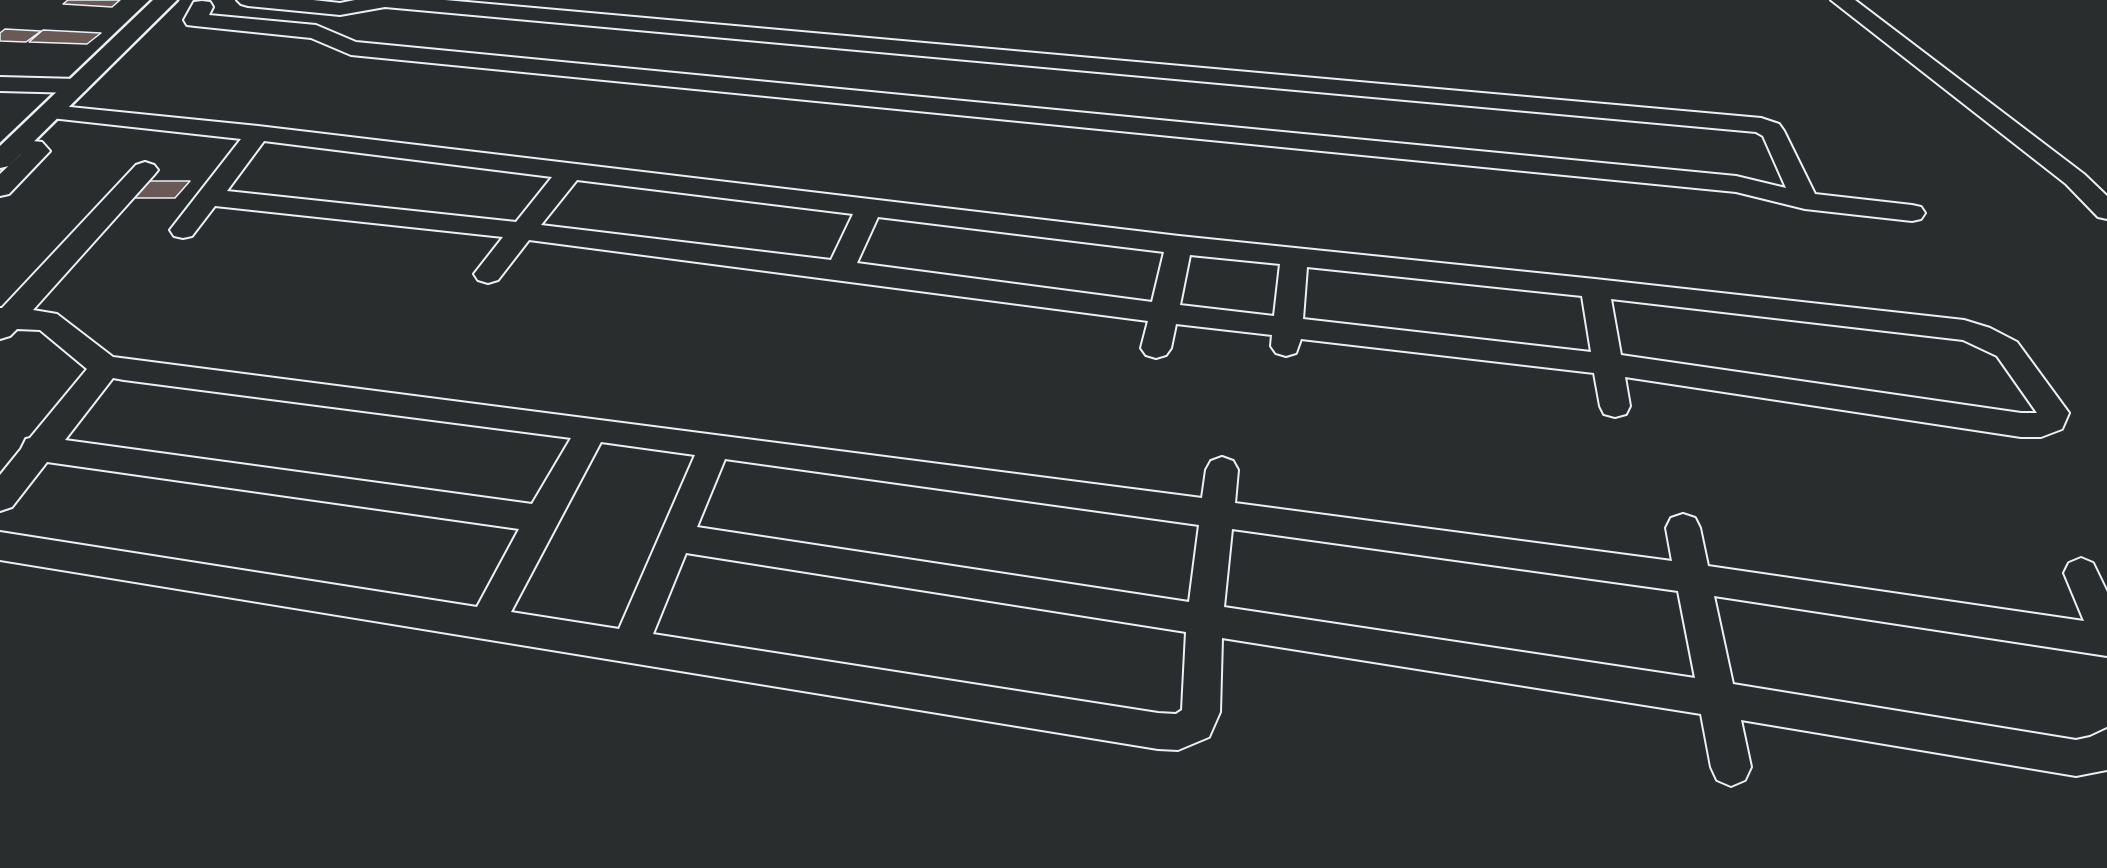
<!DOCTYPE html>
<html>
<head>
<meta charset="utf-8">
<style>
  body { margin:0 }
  canvas { display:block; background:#2a2d2e }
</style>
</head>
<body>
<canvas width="2107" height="868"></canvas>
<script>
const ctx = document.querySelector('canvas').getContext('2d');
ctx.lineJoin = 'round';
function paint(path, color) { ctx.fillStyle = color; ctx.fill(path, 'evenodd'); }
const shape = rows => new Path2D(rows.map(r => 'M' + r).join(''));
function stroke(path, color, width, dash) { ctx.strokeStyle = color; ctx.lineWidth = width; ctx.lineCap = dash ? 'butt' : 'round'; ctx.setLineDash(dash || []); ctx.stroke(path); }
const building = shape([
  [68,0,120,0,112,7,63,4,68,0],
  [5,29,41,31,26,42,0,41,0,33,5,29],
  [43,30,101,33,87,44,29,42,43,30],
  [145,181,190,181,175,198,130,198,145,181]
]);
paint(building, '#6b5956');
stroke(building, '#e8f1f8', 1.5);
const minor = shape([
  [237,0,313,0,340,3,355,0,445,0,1761,118,1779,124,1784,131,1815,194,1912,205,1921,207,1925,213,1921,219,1912,221,1805,209,1736,192,351,55,311,38,195,26,187,25,184,20,194,2,202,1,210,2,213,7,209,15,316,25,356,42,1736,176,1786,188,1763,136,1756,132,385,7,340,15,248,6,241,4,237,0],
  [1831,0,1855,0,2084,174,2107,196,2107,219,2098,217,2066,184,1831,0],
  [0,77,77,79,85,81,89,86,85,91,77,93,0,91,0,77],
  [50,105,258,126,1179,236,1595,279,1964,320,1990,328,2017,342,2069,413,2062,429,2041,437,2021,437,1625,377,1630,406,1626,414,1615,417,1604,414,1600,406,1594,373,1301,339,1296,353,1286,356,1276,353,1271,346,1272,335,1176,324,1171,348,1166,355,1156,358,1146,355,1141,348,1148,321,529,240,498,280,488,283,478,280,474,274,503,237,215,206,192,236,183,238,174,236,170,230,241,139,42,117,38,112,42,107,50,105],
  [264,141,552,177,516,222,227,191,264,141],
  [577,180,853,214,831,260,541,225,577,180],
  [878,217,1164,252,1152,302,857,263,878,217],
  [1190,255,1280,264,1274,316,1180,305,1190,255],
  [1307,267,1582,296,1591,352,1303,319,1307,267],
  [1611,299,1963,340,1997,356,2037,413,2021,413,1621,355,1611,299],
  [15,139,42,142,50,151,9,194,0,196,0,174,21,154,6,151,3,146,6,141,15,139],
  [145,162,154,165,158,170,154,175,33,310,57,314,113,357,1202,498,1206,470,1211,461,1222,457,1233,461,1238,470,1235,503,1672,561,1666,528,1671,518,1683,514,1695,518,1700,528,1708,566,2084,621,2064,573,2069,563,2081,558,2093,563,2107,592,2107,656,1714,596,1733,684,2076,740,2090,737,2107,729,2107,770,2076,776,1741,720,1751,767,1745,780,1731,786,1717,780,1711,767,1701,714,1222,638,1220,712,1209,737,1178,750,1158,749,0,560,0,532,477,607,519,529,47,462,12,507,0,511,0,475,21,449,26,439,30,438,87,369,40,330,17,329,10,336,0,339,0,308,2,308,136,165,145,162],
  [113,378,124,380,571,438,532,504,65,440,113,378],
  [601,442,695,455,619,629,511,612,601,442],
  [725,459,1199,525,1189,602,697,527,725,459],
  [1232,529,1678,591,1695,678,1224,607,1232,529],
  [686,553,1186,632,1182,710,1176,714,1158,713,653,634,686,553]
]);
const major = shape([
  [153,0,177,0,9,166,0,168,0,146,153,0]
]);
stroke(minor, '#e8f1f8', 4);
stroke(major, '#e8f1f8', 5);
paint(minor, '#2a2d2e');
paint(major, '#2a2d2e');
</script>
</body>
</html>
